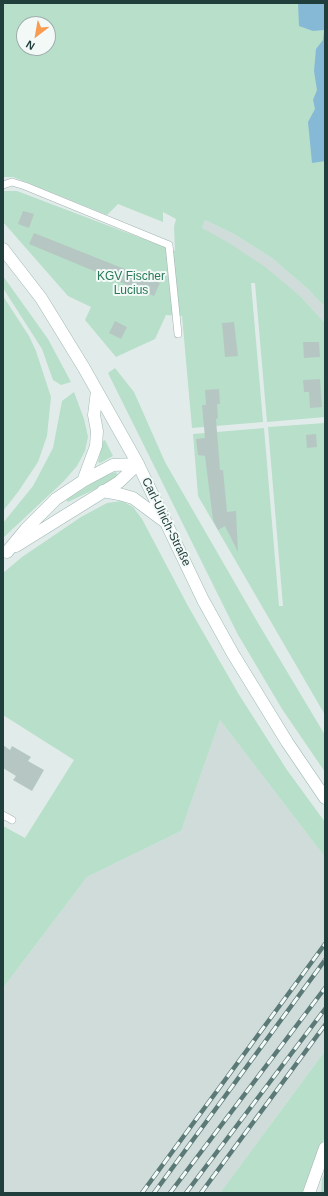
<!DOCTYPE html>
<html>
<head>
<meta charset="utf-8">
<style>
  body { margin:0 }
  #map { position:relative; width:328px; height:1196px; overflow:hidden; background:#e1ecea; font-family:Helvetica,sans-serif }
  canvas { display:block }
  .frame { position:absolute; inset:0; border:4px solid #203e3c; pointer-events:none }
  .north { position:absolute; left:16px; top:16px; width:40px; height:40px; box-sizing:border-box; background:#f2f9f7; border:1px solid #9eaeac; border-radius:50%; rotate:211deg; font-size:11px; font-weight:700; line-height:16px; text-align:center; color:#203e3c }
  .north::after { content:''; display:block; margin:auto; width:14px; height:18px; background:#fa9b52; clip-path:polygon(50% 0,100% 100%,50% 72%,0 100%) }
</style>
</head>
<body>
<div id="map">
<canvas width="328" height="1196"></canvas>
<div class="frame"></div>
<div class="north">N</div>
</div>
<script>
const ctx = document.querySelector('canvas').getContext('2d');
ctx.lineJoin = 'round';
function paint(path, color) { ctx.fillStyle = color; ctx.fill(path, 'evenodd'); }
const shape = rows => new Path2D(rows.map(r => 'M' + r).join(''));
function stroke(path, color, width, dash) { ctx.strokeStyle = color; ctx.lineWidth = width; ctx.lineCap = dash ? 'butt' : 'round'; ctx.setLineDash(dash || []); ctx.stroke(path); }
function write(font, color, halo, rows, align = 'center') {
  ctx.font = font + ' Helvetica,sans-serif'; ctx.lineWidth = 4; ctx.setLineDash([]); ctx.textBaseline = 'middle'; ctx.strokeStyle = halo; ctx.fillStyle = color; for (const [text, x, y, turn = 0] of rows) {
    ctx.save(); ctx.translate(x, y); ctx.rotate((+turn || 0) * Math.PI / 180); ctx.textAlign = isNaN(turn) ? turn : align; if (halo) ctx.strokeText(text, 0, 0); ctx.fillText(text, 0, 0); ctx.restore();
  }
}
paint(shape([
  [205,220,234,234,272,258,308,289,325,307,325,323,301,297,202,228],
  [220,720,325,857,325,1051,220,1193,3,1193,3,988,87,877,181,831]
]), '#cfdcd9');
paint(shape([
  [3,3,325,3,325,307,308,289,272,258,234,234,205,220,202,228,229,243,265,267,301,297,325,323,325,417,267,422,255,283,251,283,263,422,192,428,182,316,166,315,155,339,116,357,85,320,91,307,68,296,3,222,3,191,17,191,175,251,174,227,176,219,163,212,163,222,118,204,107,215,13,177,3,177],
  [24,24,48,24,48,48,24,48],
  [3,276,48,339,71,382,61,385,53,380,42,349,3,288],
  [3,296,29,336,36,351,51,397,47,436,38,462,18,492,3,511],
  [115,368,134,392,165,462,258,623,325,735,325,772,282,709,237,633,108,373],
  [74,392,84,419,88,437,85,451,77,466,64,481,3,538,3,523,33,486,53,448,62,401],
  [325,423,325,715,198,496,193,434,264,428,279,606,283,606,268,427],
  [105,440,113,456,100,463,98,462,103,441],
  [116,472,118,476,110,482,68,502,66,500,105,475],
  [122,501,133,507,142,519,188,606,238,693,287,770,325,822,325,857,220,720,181,831,87,877,3,988,3,826,25,838,74,760,3,715,3,573,22,557,81,517,107,503],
  [325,1051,325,1137,302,1193,220,1193],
  [325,1172,325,1193,321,1193,322,1179]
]), '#b8dfca');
paint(shape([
  [298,3,325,3,325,161,312,163,308,122,315,109,313,100,317,90,314,71,316,49,323,40,324,30,313,31,299,26]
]), '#86b9d5');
paint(shape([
  [23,211,34,214,29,228,18,224],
  [34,233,160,283,154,296,29,244],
  [115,321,127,327,121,339,109,333],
  [234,322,238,356,225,357,222,323],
  [303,342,319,342,320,357,304,358],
  [320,379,322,407,310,408,309,392,304,392,303,380],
  [219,389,220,404,217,404,218,418,216,419,220,470,223,470,227,512,236,511,238,552,225,526,218,530,213,520,205,456,198,455,196,439,205,438,202,405,206,405,205,390],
  [316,434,317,447,307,448,306,435],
  [3,745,10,750,12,746,31,757,28,761,44,770,32,791,13,780,16,776,3,768]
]), '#b6c7c3');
const lane = shape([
  [3,185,12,182,25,186,169,245,178,334],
  [3,815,12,820]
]);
const street = shape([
  [309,1193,325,1148]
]);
const secondary = shape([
  [3,249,41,298,84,368,138,464,203,600,233,654,287,742,325,798],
  [83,481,96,446,97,431,94,415,97,391],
  [103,491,119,494,133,498,164,521],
  [16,546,119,482,138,464],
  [7,552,26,529,56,499,83,481,113,465,138,464]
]);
stroke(lane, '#a3b4b2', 8);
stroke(street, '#a3b4b2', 13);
stroke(secondary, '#9fb9b4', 13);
stroke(lane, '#fff', 7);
stroke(street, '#fff', 12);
stroke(secondary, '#fff', 12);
const rail = shape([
  [142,1193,325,944],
  [154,1193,325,960],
  [170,1193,325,988],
  [186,1193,325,1009],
  [201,1193,325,1025]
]);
stroke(rail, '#5b7a77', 4.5);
stroke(rail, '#f2f9f7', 3, [9]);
write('12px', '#287756', '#f2f9f7', [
  ["KGV Fischer",131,277],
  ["Lucius",131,291]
]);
write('12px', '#203e3c', '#f2f9f7', [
  ["Carl-Ulrich-Straße",166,522,64]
]);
</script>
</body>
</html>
